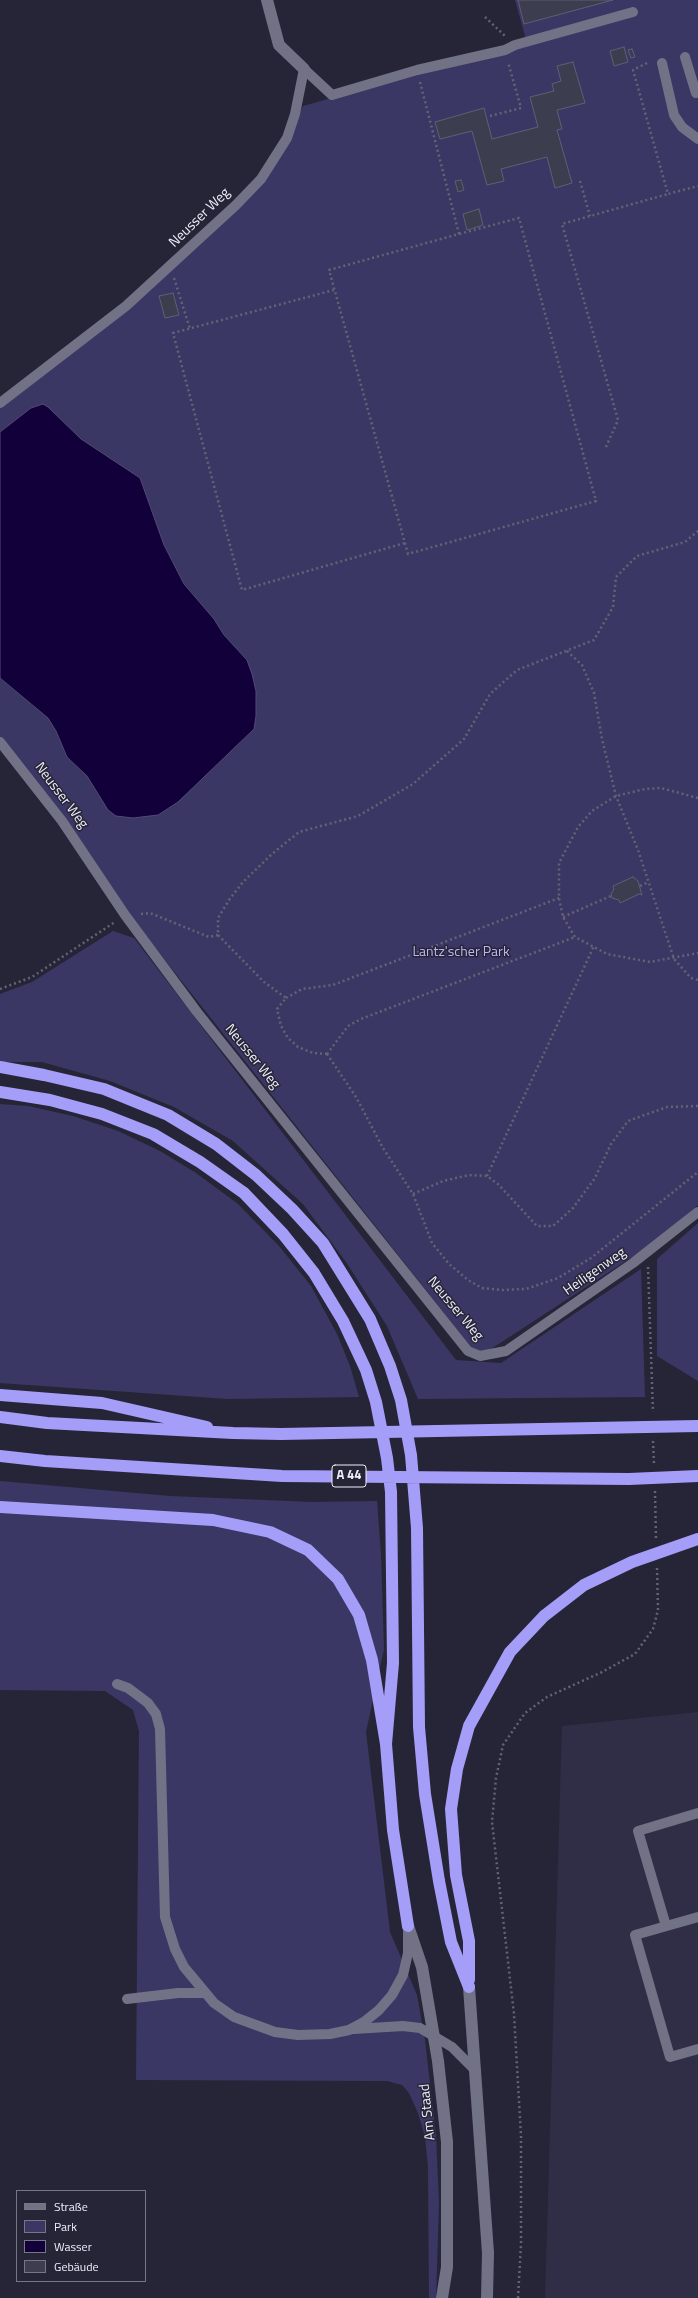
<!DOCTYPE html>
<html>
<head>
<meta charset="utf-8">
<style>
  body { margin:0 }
  #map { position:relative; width:698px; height:2298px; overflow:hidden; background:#262537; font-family:"Titillium Web",sans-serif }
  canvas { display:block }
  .legend { position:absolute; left:16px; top:2190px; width:130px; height:92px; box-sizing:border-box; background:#262537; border:1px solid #767685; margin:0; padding:5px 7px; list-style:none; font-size:12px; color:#efeffb }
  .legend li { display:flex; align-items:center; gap:8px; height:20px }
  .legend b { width:20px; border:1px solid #767685 }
</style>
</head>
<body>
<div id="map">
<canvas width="698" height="2298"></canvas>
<ul class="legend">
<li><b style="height:5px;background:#727287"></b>Straße</li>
<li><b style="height:11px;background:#3b3764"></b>Park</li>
<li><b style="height:11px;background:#12003b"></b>Wasser</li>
<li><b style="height:11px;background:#3d3d50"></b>Gebäude</li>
</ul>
</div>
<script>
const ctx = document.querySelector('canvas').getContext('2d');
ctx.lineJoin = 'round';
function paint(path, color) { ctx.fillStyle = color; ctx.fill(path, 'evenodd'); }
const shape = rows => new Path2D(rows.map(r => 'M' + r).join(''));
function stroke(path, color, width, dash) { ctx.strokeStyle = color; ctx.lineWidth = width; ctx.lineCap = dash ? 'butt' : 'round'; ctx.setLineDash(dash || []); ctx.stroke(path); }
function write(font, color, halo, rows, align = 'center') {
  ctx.font = font + ' "Titillium Web",sans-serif'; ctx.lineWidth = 3; ctx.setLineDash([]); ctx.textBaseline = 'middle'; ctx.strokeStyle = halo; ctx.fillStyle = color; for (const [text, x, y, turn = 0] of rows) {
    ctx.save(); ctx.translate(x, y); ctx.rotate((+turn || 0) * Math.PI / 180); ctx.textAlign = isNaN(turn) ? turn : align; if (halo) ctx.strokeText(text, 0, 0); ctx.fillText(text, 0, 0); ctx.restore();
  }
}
paint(shape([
  [698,1712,698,2298,545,2298,562,1726]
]), '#2f2e46');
paint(shape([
  [515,0,698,0,698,1205,652,1244,491,1349,479,1353,471,1347,142,931,0,740,0,678,48,718,56,731,67,757,87,776,103,802,158,815,178,802,254,729,233,646,184,584,164,545,140,478,81,439,66,427,31,408,0,432,0,406,155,284,283,150,303,106,527,43],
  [113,931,134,938,456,1360,501,1363,641,1269,645,1397,418,1399,387,1326,346,1262,303,1204,233,1141,174,1107,110,1081,42,1062,0,1062,0,994,32,982],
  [0,1104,28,1106,73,1116,118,1131,160,1151,196,1173,238,1204,279,1246,311,1286,337,1334,350,1366,359,1397,228,1399,0,1383],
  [698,1223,698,1381,657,1356,657,1259],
  [0,1481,170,1496,312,1502,377,1501,381,1555,384,1649,366,1732,390,1932,417,1995,425,2040,436,2136,439,2203,436,2298,429,2298,428,2167,425,2137,418,2113,409,2093,402,2085,387,2081,136,2080,139,1731,133,1710,105,1691,0,1690]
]), '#3b3764');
const water = shape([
  [43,404,48,407,81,439,140,478,164,545,184,584,214,619,224,635,247,660,252,674,256,691,256,716,254,729,178,802,158,815,133,818,116,816,108,810,87,776,67,757,56,731,48,718,0,678,0,432,31,408,43,404]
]);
paint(water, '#12003b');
stroke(water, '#544875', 1);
const building = shape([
  [518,0,613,0,524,24,518,0],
  [624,47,628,62,614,66,610,51,624,47],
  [632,49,635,57,631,58,628,50,632,49],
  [573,62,585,103,557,110,562,129,557,130,572,183,555,188,547,157,501,169,504,181,487,185,472,131,440,139,435,122,484,108,492,139,538,127,530,97,554,91,552,84,561,81,557,66,573,62],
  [461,180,464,190,458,192,455,181,461,180],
  [479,209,483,225,467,230,463,214,479,209],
  [173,293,179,315,165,318,159,296,173,293],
  [633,877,638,881,642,895,639,894,620,903,619,900,612,898,611,894,614,889,613,886,633,877]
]);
paint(building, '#3d3d50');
stroke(building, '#5f5f74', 1);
stroke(shape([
  [485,17,505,36],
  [647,63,633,70,668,194,698,186],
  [420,82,459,234,329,270,408,554,596,501,519,218,459,234],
  [490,116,521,108,508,62],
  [580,181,590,216],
  [174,278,190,329],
  [334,290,173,333,242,590,405,543],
  [606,447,618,420,562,224,668,194],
  [567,651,582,665,594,693,602,739,616,796,638,850,674,959,691,978,698,980],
  [698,798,661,788,645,789,616,796,592,811,578,827,559,863,559,898,563,917,575,937,607,954,650,962,698,953],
  [640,886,649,882],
  [141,914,150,913,209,937,218,935],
  [563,917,611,896],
  [0,989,32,977,115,922],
  [286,998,302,989,333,985,559,898],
  [327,1054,313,1053,298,1047,288,1038,281,1026,277,1009,286,998,264,982,218,935,218,918,229,900,243,882,272,854,299,832,358,816,413,784,464,739,490,694,517,670,594,640,613,607,616,577,637,556,685,542,698,531],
  [327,1054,356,1097,383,1148,413,1194,432,1243,449,1264,468,1280,482,1288,501,1290,526,1289,558,1278,591,1258,698,1172],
  [327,1054,348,1026,361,1019,575,937],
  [487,1176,594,946],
  [413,1194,443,1181,469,1175,487,1176,498,1184,537,1226,553,1226,573,1208,595,1178,611,1144,628,1121,667,1107,698,1106],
  [648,1267,653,1412],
  [653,1441,654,1464],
  [655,1491,656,1538],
  [518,2298,521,2244,521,2136,514,2014,492,1822,496,1778,503,1745,525,1713,547,1697,602,1672,635,1654,653,1629,658,1610,657,1567]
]), '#636373', 2.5, [2, 3]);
stroke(shape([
  [685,57,696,93],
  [662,63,674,115,682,127,698,139],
  [304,69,332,95,417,70,505,50,515,45,633,12],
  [0,403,126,306,236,205,261,179,287,138,295,114,304,69],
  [0,742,62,821,125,915,197,1012,468,1351,480,1356,506,1351,633,1263,698,1212],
  [117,1684,128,1688,148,1703,156,1714,160,1729,165,1917,175,1949,184,1967,214,2003,234,2017,275,2032,298,2035,330,2034,349,2030,364,2022,379,2010,392,1995,403,1975,408,1953,408,1932],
  [698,1917,635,1935,670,2057,698,2049],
  [666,1926,638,1831,698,1813],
  [127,1999,178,1993,205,1993],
  [354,2029,403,2026,420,2028,452,2047,476,2071]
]), '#727287', 10);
stroke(shape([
  [267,0,279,45,304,69]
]), '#727287', 12);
stroke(shape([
  [408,1926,422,1967,438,2061,447,2142,447,2267,442,2298],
  [469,1987,488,2253,487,2298]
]), '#727287', 12);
stroke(shape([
  [0,1067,44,1075,104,1089,168,1115,216,1144,256,1175,292,1209,323,1243,370,1319,390,1366,401,1400,411,1455,417,1528,419,1727,425,1794,439,1881,451,1942,469,1987],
  [0,1092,50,1100,102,1114,153,1134,200,1162,244,1193,283,1234,314,1273,343,1321,366,1370,376,1402,387,1458,391,1492,393,1663,386,1744],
  [0,1395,102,1403,207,1427],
  [0,1417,47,1423,233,1433,281,1434,698,1426],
  [0,1456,45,1461,282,1476,629,1479,698,1476],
  [0,1507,213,1520,270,1532,308,1550,338,1579,359,1615,372,1660,386,1744,393,1830,408,1926],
  [469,1980,469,1941,456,1875,451,1809,457,1769,469,1726,510,1652,544,1616,584,1585,632,1562,698,1539]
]), '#a49ef9', 12);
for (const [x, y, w] of [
  [349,1476,34]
]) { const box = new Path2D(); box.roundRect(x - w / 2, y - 11, w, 22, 3); ctx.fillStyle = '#262537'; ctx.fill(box); stroke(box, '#efeffb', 1); }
write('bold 13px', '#efeffb', null, [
  ["A 44",349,1476]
]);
write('14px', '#efeffb', '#262537', [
  ["Neusser Weg",200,218,-44],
  ["Neusser Weg",61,796,53],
  ["Neusser Weg",252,1057,51],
  ["Heiligenweg",595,1272,-35],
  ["Neusser Weg",455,1309,50],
  ["Am Staad",428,2112,-96]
]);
write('14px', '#bab8f3', '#262537', [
  ["Lantz'scher Park",461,953]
]);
</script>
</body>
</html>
